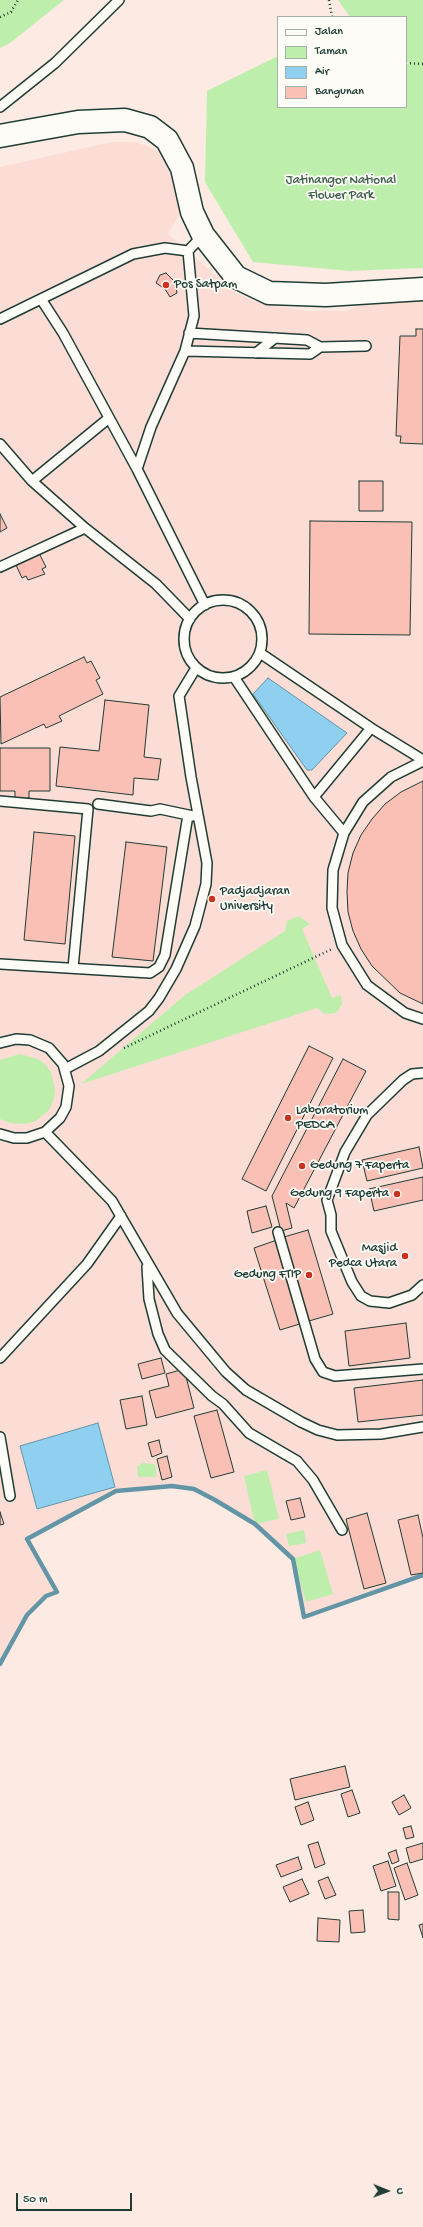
<!DOCTYPE html>
<html>
<head>
<meta charset="utf-8">
<style>
  body { margin:0 }
  #map { position:relative; width:423px; height:2227px; overflow:hidden; background:#fceae3; font-family:"Gochi Hand",sans-serif }
  canvas { display:block }
  .legend { position:absolute; left:277px; top:16px; width:130px; height:92px; box-sizing:border-box; background:#fdfcf7; border:1px solid #a4b0a9; margin:0; padding:5px 7px; list-style:none; font-size:12px; color:#1f3d34 }
  .legend li { display:flex; align-items:center; gap:8px; height:20px }
  .legend b { width:20px; border:1px solid #a4b0a9 }
  .north { position:absolute; left:367px; top:2171px; width:40px; height:40px; -webkit-text-stroke:3px #fdfcf7; paint-order:stroke; rotate:91deg; font-size:11px; font-weight:700; line-height:16px; text-align:center; color:#1f3d34 }
  .north::after { content:''; display:block; margin:auto; width:14px; height:18px; background:#1f3d34; clip-path:polygon(50% 0,100% 100%,50% 72%,0 100%) }
  .scale { position:absolute; left:16px; top:2193px; width:116px; height:18px; box-sizing:border-box; border:2px solid #1f3d34; border-top:0; padding-left:5px; font-size:12px; line-height:14px; white-space:nowrap; color:#1f3d34; -webkit-text-stroke:3px #fdfcf7; paint-order:stroke }
</style>
</head>
<body>
<div id="map">
<canvas width="423" height="2227"></canvas>
<ul class="legend">
<li><b style="height:5px;background:#fdfcf7"></b>Jalan</li>
<li><b style="height:11px;background:#beeeac"></b>Taman</li>
<li><b style="height:11px;background:#8fd0f1"></b>Air</li>
<li><b style="height:11px;background:#fbc0b5"></b>Bangunan</li>
</ul>
<div class="north">U</div>
<div class="scale">50 m</div>
</div>
<script>
const ctx = document.querySelector('canvas').getContext('2d');
ctx.lineJoin = 'round';
function paint(path, color) { ctx.fillStyle = color; ctx.fill(path, 'evenodd'); }
const shape = rows => new Path2D(rows.map(r => 'M' + r).join(''));
function stroke(path, color, width, dash) { ctx.strokeStyle = color; ctx.lineWidth = width; ctx.lineCap = dash ? 'butt' : 'round'; ctx.setLineDash(dash || []); ctx.stroke(path); }
function write(font, color, halo, rows, align = 'center') {
  ctx.font = font + ' "Gochi Hand",sans-serif'; ctx.lineWidth = 3.5; ctx.setLineDash([]); ctx.textBaseline = 'middle'; ctx.strokeStyle = halo; ctx.fillStyle = color; for (const [text, x, y, turn = 0] of rows) {
    ctx.save(); ctx.translate(x, y); ctx.rotate((+turn || 0) * Math.PI / 180); ctx.textAlign = isNaN(turn) ? turn : align; if (halo) ctx.strokeText(text, 0, 0); ctx.fillText(text, 0, 0); ctx.restore();
  }
}
paint(shape([
  [112,142,136,142,159,151,173,170,181,191,181,212,168,234,233,291,255,302,307,311,347,311,372,299,423,295,423,1575,304,1617,293,1559,255,1524,215,1500,194,1489,172,1486,116,1491,27,1539,57,1592,46,1596,27,1615,0,1664,0,167]
]), '#fcddd5');
paint(shape([
  [0,0,64,0,10,43,0,48],
  [338,0,423,0,423,268,349,271,253,262,205,182,207,91,278,56,278,107,406,107,406,64,409,64,406,62,406,17,350,17],
  [299,916,310,924,302,929,332,998,341,995,342,1005,336,1013,325,1014,317,1008,81,1084,185,995,285,931,287,921],
  [20,1054,38,1059,45,1064,51,1072,55,1089,54,1099,49,1110,36,1121,25,1124,10,1123,0,1119,0,1060],
  [142,1463,154,1464,156,1467,156,1477,138,1477,137,1467],
  [267,1470,279,1519,255,1524,244,1476],
  [304,1530,306,1543,289,1546,286,1534],
  [320,1550,333,1594,306,1602,293,1559]
]), '#beeeac');
const water = shape([
  [268,678,347,733,312,770,307,770,253,694,268,678],
  [98,1423,115,1487,37,1509,20,1446,98,1423]
]);
paint(water, '#8fd0f1');
stroke(water, '#6295a5', 1);
stroke(shape([
  [0,1664,27,1615,46,1596,57,1592,27,1539,116,1491,172,1486,194,1489,215,1500,255,1524,293,1559,304,1617,423,1575]
]), '#6295a5', 4.5);
const building = shape([
  [166,273,175,282,177,293,170,297,165,289,156,283,160,275,166,273],
  [416,329,423,329,423,444,400,443,401,436,396,436,400,336,416,336,416,329],
  [359,481,383,481,383,511,359,511,359,481],
  [0,514,7,528,0,532,0,514],
  [310,521,412,522,410,635,309,634,310,521],
  [39,553,46,567,42,569,45,574,28,580,26,576,22,578,16,565,39,553],
  [84,657,87,663,91,661,100,678,96,680,103,694,59,716,62,721,46,728,44,724,1,744,0,697,84,657],
  [105,700,149,705,144,757,161,759,158,780,134,778,133,795,56,786,60,747,99,751,105,700],
  [0,748,50,748,50,791,29,791,29,798,15,799,15,791,0,791,0,748],
  [423,781,423,1004,400,993,372,966,361,949,353,931,348,912,347,892,348,873,353,853,361,835,372,819,385,804,401,792,423,781],
  [34,832,75,836,65,944,24,940,34,832],
  [126,842,167,847,153,961,112,957,126,842],
  [309,1046,333,1058,266,1191,242,1179,309,1046],
  [343,1059,366,1071,294,1208,286,1203,292,1228,281,1231,272,1196,343,1059],
  [419,1147,423,1168,367,1181,362,1160,419,1147],
  [423,1177,423,1200,374,1211,369,1189,423,1177],
  [266,1206,272,1227,252,1233,247,1211,266,1206],
  [308,1230,333,1314,309,1321,284,1237,308,1230],
  [277,1240,303,1323,280,1330,254,1248,277,1240],
  [406,1323,410,1358,349,1366,345,1331,406,1323],
  [161,1358,165,1373,142,1379,138,1364,161,1358],
  [184,1369,194,1408,156,1418,149,1391,169,1386,166,1374,184,1369],
  [423,1380,423,1415,358,1422,354,1388,423,1380],
  [142,1396,147,1425,126,1429,120,1400,142,1396],
  [217,1410,234,1472,211,1478,194,1416,217,1410],
  [159,1440,162,1453,152,1457,148,1443,159,1440],
  [167,1456,172,1477,162,1480,157,1459,167,1456],
  [300,1498,305,1517,291,1520,286,1501,300,1498],
  [0,1512,4,1524,0,1525,0,1512],
  [367,1513,386,1583,364,1589,346,1519,367,1513],
  [418,1515,423,1538,423,1573,411,1575,398,1520,418,1515],
  [345,1766,350,1787,295,1800,290,1779,345,1766],
  [352,1790,360,1813,348,1817,341,1794,352,1790],
  [404,1795,411,1808,399,1815,392,1802,404,1795],
  [308,1802,314,1820,301,1825,295,1807,308,1802],
  [411,1826,414,1837,406,1839,403,1828,411,1826],
  [318,1842,325,1864,315,1868,308,1845,318,1842],
  [423,1843,423,1859,410,1863,406,1848,423,1843],
  [396,1850,399,1861,392,1864,388,1853,396,1850],
  [298,1857,302,1869,281,1877,276,1865,298,1857],
  [388,1861,396,1886,381,1891,373,1866,388,1861],
  [407,1863,418,1895,405,1900,394,1868,407,1863],
  [328,1877,336,1895,325,1899,318,1881,328,1877],
  [302,1879,309,1894,290,1902,283,1887,302,1879],
  [388,1892,399,1892,399,1920,388,1919,388,1892],
  [363,1910,365,1932,351,1933,349,1911,363,1910],
  [318,1918,340,1920,339,1942,317,1941,318,1918],
  [423,1924,423,1938,419,1925,423,1924]
]);
paint(building, '#fbc0b5');
stroke(building, '#1f3d34', 1);
const service = shape([
  [0,107,55,63,119,0],
  [41,299,63,333,137,469,205,605],
  [0,319,133,254,165,248,188,251],
  [189,333,307,340,320,347],
  [185,351,310,354,320,347,366,346],
  [256,353,275,338],
  [0,444,32,481,85,528,156,584,190,619],
  [137,469,151,427,185,351,194,316,188,251,203,235],
  [32,481,109,418],
  [0,567,85,528],
  '184 639a39 39 0 1 1 78 0a39 39 0 1 1-78 0Z',
  [260,653,371,728,423,760],
  [234,677,314,797,344,833],
  [423,761,391,777,363,802,344,833,333,870,332,908,342,945,367,985,405,1013,423,1019],
  [314,797,371,728],
  [0,801,88,809,73,968],
  [98,804,151,811,160,809,193,816],
  [0,964,150,973,159,967,165,955,188,815],
  [0,1043,16,1039,30,1040,49,1048,63,1064,69,1086,66,1107,60,1118,45,1132,27,1138,14,1138,0,1134],
  [65,1069,99,1051,149,1011,159,998,176,969,195,926,206,884,207,863,191,777,179,696,196,668],
  [423,1073,412,1074,403,1080,367,1115,345,1152,327,1200,331,1215,331,1231,352,1282,361,1296,370,1301,389,1303,412,1295,423,1285],
  [45,1132,112,1201,177,1313,226,1372,246,1390,301,1422,318,1430,337,1435,381,1434,423,1427],
  [278,1232,315,1359,323,1372,335,1376,423,1369],
  [147,1267,149,1299,158,1334,165,1350,212,1396,223,1404,249,1433,297,1461,313,1480,342,1530],
  [0,1358,87,1264,121,1216],
  [0,1437,10,1496]
]);
const secondary = shape([
  [0,136,78,122,125,120,150,127,167,140,182,168,192,212,203,235,236,277,269,293,326,295,423,289]
]);
stroke(service, '#1f3d34', 12);
stroke(secondary, '#1f3d34', 25);
stroke(shape([
  [329,0,332,17],
  [0,17,11,12,18,0],
  [406,63,423,64],
  [124,1048,332,949]
]), '#1f3d34', 2.5, [1, 3]);
stroke(service, '#fdfcf7', 9);
stroke(secondary, '#fdfcf7', 22);
for (const [x, y, r, color] of [
  [166,285,4,"#c8321e"],
  [212,899,4,"#c8321e"],
  [288,1118,4,"#c8321e"],
  [302,1166,4,"#c8321e"],
  [397,1194,4,"#c8321e"],
  [405,1256,4,"#c8321e"],
  [309,1275,4,"#c8321e"]
]) { const dot = new Path2D(); dot.arc(x, y, r, 0, 2 * Math.PI); ctx.fillStyle = color; ctx.fill(dot); stroke(dot, '#fdfcf7', 1.5); }
write('13px', '#3f604c', '#fdfcf7', [
  ["Jatinangor National",341,181],
  ["Flower Park",341,196]
]);
write('13px', '#1f3d34', '#fdfcf7', [
  ["Pos Satpam",174,285],
  ["Padjadjaran",220,892],
  ["University",220,907],
  ["Laboratorium",296,1111],
  ["PEDCA",296,1126],
  ["Gedung 7 Faperta",310,1166],
  ["Gedung 9 Faperta",389,1194,"right"],
  ["Masjid",397,1249,"right"],
  ["Pedca Utara",397,1264,"right"],
  ["Gedung FTIP",301,1275,"right"]
], 'left');
</script>
</body>
</html>
